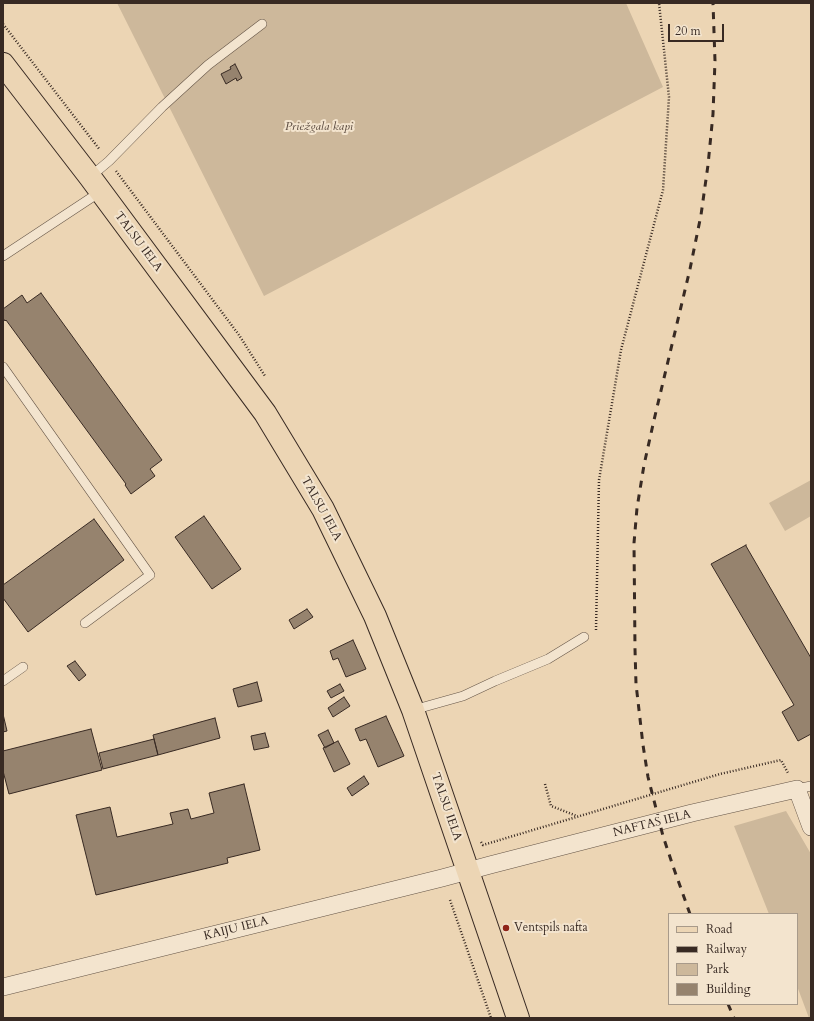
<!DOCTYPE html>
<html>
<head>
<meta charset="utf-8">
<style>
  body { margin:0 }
  #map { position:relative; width:814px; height:1021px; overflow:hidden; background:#ecd5b4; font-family:Cardo,serif }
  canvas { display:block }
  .frame { position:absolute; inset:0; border:4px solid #382a23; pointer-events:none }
  .legend { position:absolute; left:668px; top:913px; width:130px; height:92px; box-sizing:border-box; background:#f3e4ce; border:1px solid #a89a8a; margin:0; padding:5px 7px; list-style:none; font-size:12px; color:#382a23 }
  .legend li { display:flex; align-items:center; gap:8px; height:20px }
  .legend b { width:20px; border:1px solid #a89a8a }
  .scale { position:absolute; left:668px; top:24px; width:56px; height:18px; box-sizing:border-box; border:2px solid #382a23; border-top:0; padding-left:5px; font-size:12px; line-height:14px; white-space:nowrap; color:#382a23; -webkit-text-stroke:3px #f3e4ce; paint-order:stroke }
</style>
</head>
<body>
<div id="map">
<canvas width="814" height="1021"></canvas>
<div class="frame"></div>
<ul class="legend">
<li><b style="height:5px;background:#ecd5b4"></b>Road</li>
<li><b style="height:5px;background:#382a23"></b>Railway</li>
<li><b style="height:11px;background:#cdb89b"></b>Park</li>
<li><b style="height:11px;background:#96836e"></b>Building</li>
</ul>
<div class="scale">20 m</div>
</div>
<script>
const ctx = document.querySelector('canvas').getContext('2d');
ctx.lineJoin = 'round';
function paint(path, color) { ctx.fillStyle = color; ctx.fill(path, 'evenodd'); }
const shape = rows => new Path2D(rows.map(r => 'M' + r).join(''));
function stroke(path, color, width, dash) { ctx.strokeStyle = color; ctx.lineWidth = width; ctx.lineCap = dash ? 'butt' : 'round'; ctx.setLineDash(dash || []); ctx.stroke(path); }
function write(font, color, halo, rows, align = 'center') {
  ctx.font = font + ' Cardo,serif'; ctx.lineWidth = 4; ctx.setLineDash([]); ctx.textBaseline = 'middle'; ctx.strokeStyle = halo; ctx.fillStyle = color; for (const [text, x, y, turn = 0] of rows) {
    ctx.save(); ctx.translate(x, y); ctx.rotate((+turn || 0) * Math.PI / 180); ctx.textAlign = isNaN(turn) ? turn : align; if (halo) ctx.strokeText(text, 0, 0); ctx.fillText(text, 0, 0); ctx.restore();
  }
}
paint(shape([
  [117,3,626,3,663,87,264,296],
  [811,480,811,516,785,531,769,503],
  [786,811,811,854,811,1018,809,1018,797,986,797,914,769,914,734,826]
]), '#cdb89b');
const building = shape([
  [235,64,242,78,237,81,236,78,226,84,221,74,231,69,230,67,235,64],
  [41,293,162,460,150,469,155,476,131,494,125,485,126,484,6,320,5,321,3,318,3,309,22,295,27,303,41,293],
  [204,516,241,569,212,589,175,537,204,516],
  [94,519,124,560,28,632,3,598,3,585,94,519],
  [746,545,746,546,811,658,811,734,798,741,782,712,794,705,711,564,746,545],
  [307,609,313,617,294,629,289,620,307,609],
  [353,640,366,669,346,677,338,658,333,660,330,651,353,640],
  [75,661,86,675,79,681,67,666,75,661],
  [257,682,262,701,238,707,233,689,257,682],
  [340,684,344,691,331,698,327,691,340,684],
  [344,697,350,706,333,717,328,708,344,697],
  [3,714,7,731,3,732,3,714],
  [386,716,404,756,378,767,366,739,360,741,355,729,386,716],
  [215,718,220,738,158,755,153,735,215,718],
  [91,729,102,770,9,794,3,771,3,751,91,729],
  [328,730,334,743,325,748,318,735,328,730],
  [265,733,269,747,254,750,251,736,265,733],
  [154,739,158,755,103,769,99,753,154,739],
  [338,741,350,764,334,772,323,748,338,741],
  [364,776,369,784,352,796,347,788,364,776],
  [244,784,260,850,227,858,228,863,96,895,76,815,110,807,117,837,173,824,170,813,188,809,191,819,214,813,209,793,244,784]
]);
paint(building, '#96836e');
stroke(building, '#382a23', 1);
const service = shape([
  [90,177,109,161,162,107,208,65,262,24],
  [3,256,100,192],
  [3,367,150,575,85,623],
  [3,681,23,667],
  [413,710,463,696,495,681,548,659,584,637],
  [797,789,811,786]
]);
const minor = shape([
  [3,987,442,878,490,865,692,813,797,789,811,827]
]);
const primary = shape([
  [3,64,90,177,265,413,323,509,375,616,413,710,518,1018]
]);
stroke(service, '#655547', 10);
stroke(minor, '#655547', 18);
stroke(primary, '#382a23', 24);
stroke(shape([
  [3,24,100,150],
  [116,171,239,335,265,376],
  [596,630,599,480,621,350,663,190,669,97,659,3],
  [545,784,551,806,577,816],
  [481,842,483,845,720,774,781,760,788,773],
  [450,900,491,1018]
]), '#382a23', 2.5, [1, 2]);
stroke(service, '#f3e4ce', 9);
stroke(minor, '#f3e4ce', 17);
stroke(primary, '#ecd5b4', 22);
stroke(shape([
  [690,914,674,869,663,836,648,777,643,745,636,684,635,649,634,543,637,508,644,465,654,420,690,269,701,215,708,165,713,114,715,61,713,3],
  [728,1004,734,1018]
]), '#382a23', 3, [7, 7]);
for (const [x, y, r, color] of [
  [506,928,4,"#8f2418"]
]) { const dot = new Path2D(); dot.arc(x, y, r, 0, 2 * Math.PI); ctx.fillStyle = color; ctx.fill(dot); stroke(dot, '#f3e4ce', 1.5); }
write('italic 12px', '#56463b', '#f3e4ce', [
  ["Priežgala kapi",319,127]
]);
write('12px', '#382a23', '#f3e4ce', [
  ["TALSU IELA",138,242,53],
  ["TALSU IELA",321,509,61],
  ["TALSU IELA",446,807,71],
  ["NAFTAS IELA",652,824,-14],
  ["KAIJU IELA",236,929,-14]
]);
write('12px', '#382a23', '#f3e4ce', [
  ["Ventspils nafta",514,928]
], 'left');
</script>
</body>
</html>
